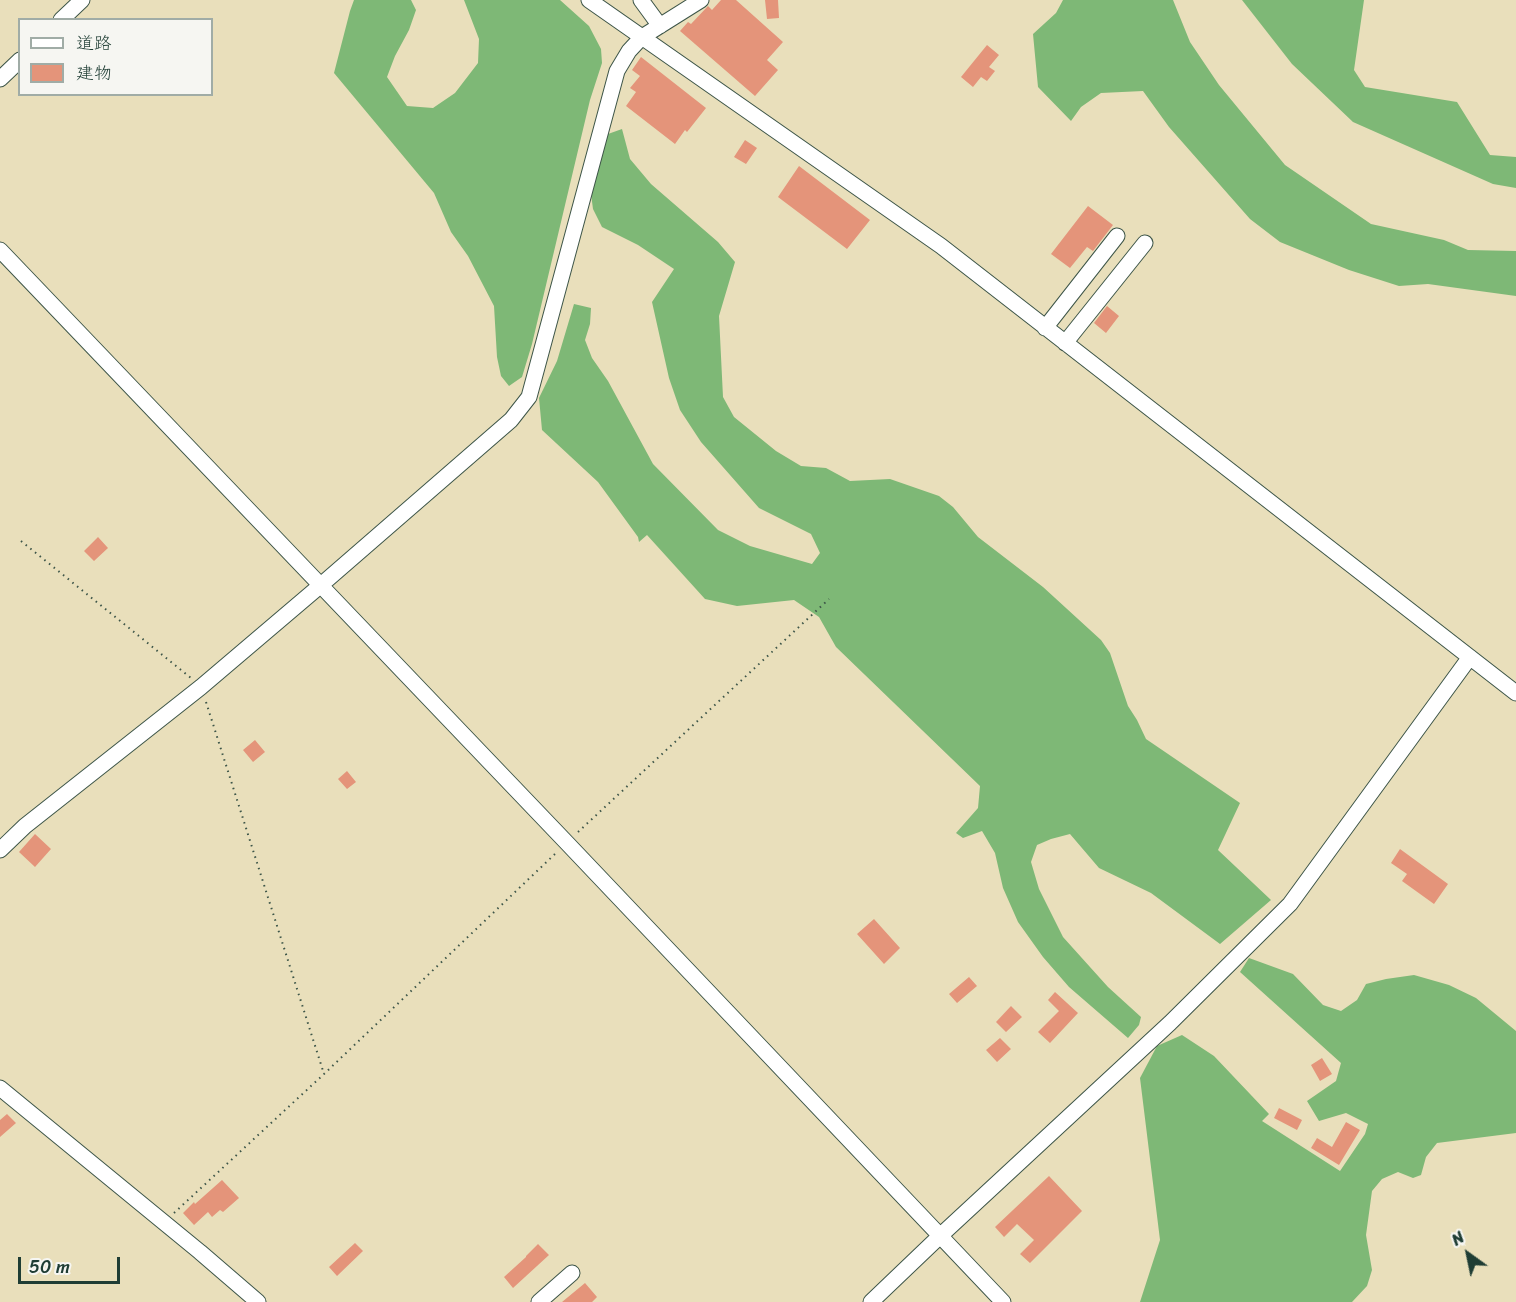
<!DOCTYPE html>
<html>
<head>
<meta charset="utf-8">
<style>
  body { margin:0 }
  #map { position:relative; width:1516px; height:1302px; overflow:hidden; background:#e9dfbb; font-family:Sriracha,"Klee One",sans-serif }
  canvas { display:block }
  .legend { position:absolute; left:18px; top:18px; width:195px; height:78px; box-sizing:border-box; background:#f6f6f2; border:2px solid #a0aca6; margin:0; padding:8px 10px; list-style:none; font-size:18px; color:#1f3d34 }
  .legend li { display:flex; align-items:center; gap:12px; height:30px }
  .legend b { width:30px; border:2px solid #a0aca6 }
  .north { position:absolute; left:1438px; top:1224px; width:60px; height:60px; -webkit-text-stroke:4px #f6f6f2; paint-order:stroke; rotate:327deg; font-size:16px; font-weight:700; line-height:24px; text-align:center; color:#1f3d34 }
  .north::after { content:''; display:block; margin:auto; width:21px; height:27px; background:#1f3d34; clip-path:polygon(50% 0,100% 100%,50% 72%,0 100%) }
  .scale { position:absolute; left:18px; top:1257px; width:102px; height:27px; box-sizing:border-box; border:3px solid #1f3d34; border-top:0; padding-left:8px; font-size:18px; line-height:21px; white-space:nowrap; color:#1f3d34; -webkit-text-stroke:4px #f6f6f2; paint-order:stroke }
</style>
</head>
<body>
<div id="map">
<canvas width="1516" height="1302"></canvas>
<ul class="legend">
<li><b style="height:8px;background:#fff"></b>道路</li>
<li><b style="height:16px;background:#e4947a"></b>建物</li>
</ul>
<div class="north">N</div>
<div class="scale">50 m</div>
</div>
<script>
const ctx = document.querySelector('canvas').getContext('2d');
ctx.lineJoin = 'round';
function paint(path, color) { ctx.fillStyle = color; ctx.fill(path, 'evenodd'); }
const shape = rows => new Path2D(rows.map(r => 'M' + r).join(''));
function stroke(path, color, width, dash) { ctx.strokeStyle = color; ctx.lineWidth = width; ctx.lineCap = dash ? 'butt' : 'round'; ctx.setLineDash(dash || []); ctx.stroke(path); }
paint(shape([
  [354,0,411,0,416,10,409,30,395,56,387,77,407,106,433,108,455,93,478,63,479,39,464,0,560,0,589,26,601,49,602,63,590,100,532,344,522,377,509,386,501,376,497,357,494,306,468,256,451,232,434,193,334,73,350,11],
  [1063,0,1173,0,1190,42,1219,85,1285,165,1371,224,1444,240,1468,250,1516,251,1516,296,1428,284,1399,286,1349,270,1280,242,1250,219,1169,127,1143,91,1101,93,1081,107,1071,121,1038,87,1033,34,1056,13],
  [1242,0,1364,0,1354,70,1365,87,1457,102,1490,155,1516,157,1516,188,1493,184,1353,122,1292,64],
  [622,129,630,159,651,184,718,242,735,262,719,316,723,397,734,417,776,451,801,466,826,468,850,481,890,479,939,496,953,507,978,537,1043,587,1101,640,1110,653,1128,706,1137,720,1146,739,1240,803,1218,850,1271,900,1220,944,1151,893,1099,868,1070,834,1051,839,1037,845,1031,862,1039,889,1063,937,1108,987,1141,1017,1139,1025,1128,1038,1069,987,1043,957,1018,922,1003,888,995,853,982,831,963,838,956,833,978,808,980,786,836,647,819,617,794,600,737,606,705,599,647,535,639,542,638,537,598,482,542,430,539,398,557,361,574,304,591,308,590,324,585,340,592,358,608,381,653,464,718,530,750,546,812,564,820,553,811,534,759,508,701,442,680,410,669,378,652,302,674,269,638,245,602,227,593,209,591,194,608,134],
  [1249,958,1293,974,1323,1005,1341,1011,1357,1000,1366,984,1386,979,1414,975,1449,985,1476,998,1516,1031,1516,1133,1437,1143,1426,1157,1421,1175,1413,1178,1398,1172,1382,1179,1372,1191,1366,1235,1372,1270,1367,1286,1352,1302,1140,1302,1160,1240,1140,1078,1157,1046,1182,1035,1214,1056,1269,1114,1262,1121,1340,1171,1365,1134,1368,1124,1346,1113,1319,1121,1307,1101,1336,1081,1341,1063,1240,972]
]), '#7eb876');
paint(shape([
  [721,0,736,0,783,42,767,60,778,70,755,96,680,31,688,22,691,24,708,6,712,10],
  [765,0,778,0,779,18,767,19],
  [987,45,999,55,989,67,995,71,987,81,981,77,973,87,961,77],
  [641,57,706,108,687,132,685,130,675,144,626,106,636,92,630,88,640,76,632,70],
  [745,140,757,148,746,164,734,157],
  [799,166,870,220,847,249,778,197],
  [1088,206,1113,225,1093,251,1087,247,1070,268,1051,254],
  [1107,306,1119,316,1106,333,1094,323],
  [98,537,108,548,94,561,84,551],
  [255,740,265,752,253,762,243,750],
  [347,771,356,782,347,789,338,779],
  [35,834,51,849,35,867,19,852],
  [1400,849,1448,884,1434,904,1402,881,1407,874,1391,863],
  [874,919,900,948,884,964,857,934],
  [969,977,977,986,957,1003,949,994],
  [1055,992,1078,1013,1050,1043,1038,1032,1059,1011,1048,1000],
  [1011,1006,1022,1017,1006,1032,996,1022],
  [1000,1038,1011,1049,997,1062,986,1050],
  [1322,1058,1332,1074,1320,1081,1311,1065],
  [1279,1108,1302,1120,1297,1130,1274,1118],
  [7,1114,16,1123,0,1137,0,1120],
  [1346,1122,1360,1130,1339,1165,1311,1148,1317,1138,1332,1147],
  [1049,1176,1082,1211,1030,1263,1020,1254,1034,1240,1017,1224,1004,1237,995,1227],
  [222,1180,239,1198,223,1212,220,1210,212,1217,208,1212,194,1225,183,1213,194,1202,195,1204],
  [355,1243,363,1251,337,1276,329,1267],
  [538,1244,549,1255,513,1288,504,1277,526,1257,526,1256],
  [585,1283,597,1297,592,1302,562,1302]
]), '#e4947a');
const minor = shape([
  [589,0,941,246,1516,693],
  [641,0,660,26],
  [61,20,82,0],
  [0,79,20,60],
  [0,250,567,843,1003,1302],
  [1045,328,1117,236],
  [1065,343,1145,243],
  [0,850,25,826,201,687,321,585,511,420,529,397,617,71,629,51,642,37,701,0],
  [0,1088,200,1252,258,1302],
  [539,1302,572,1273],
  [871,1302,940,1236,1170,1023,1290,904,1470,657]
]);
stroke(minor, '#3d5548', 17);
stroke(shape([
  [21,541,191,678],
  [206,702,324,1074],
  [578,832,829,599],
  [174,1213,324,1074,556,853]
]), '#3d5548', 2, [1.5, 4.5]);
stroke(minor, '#fff', 15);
</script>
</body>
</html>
